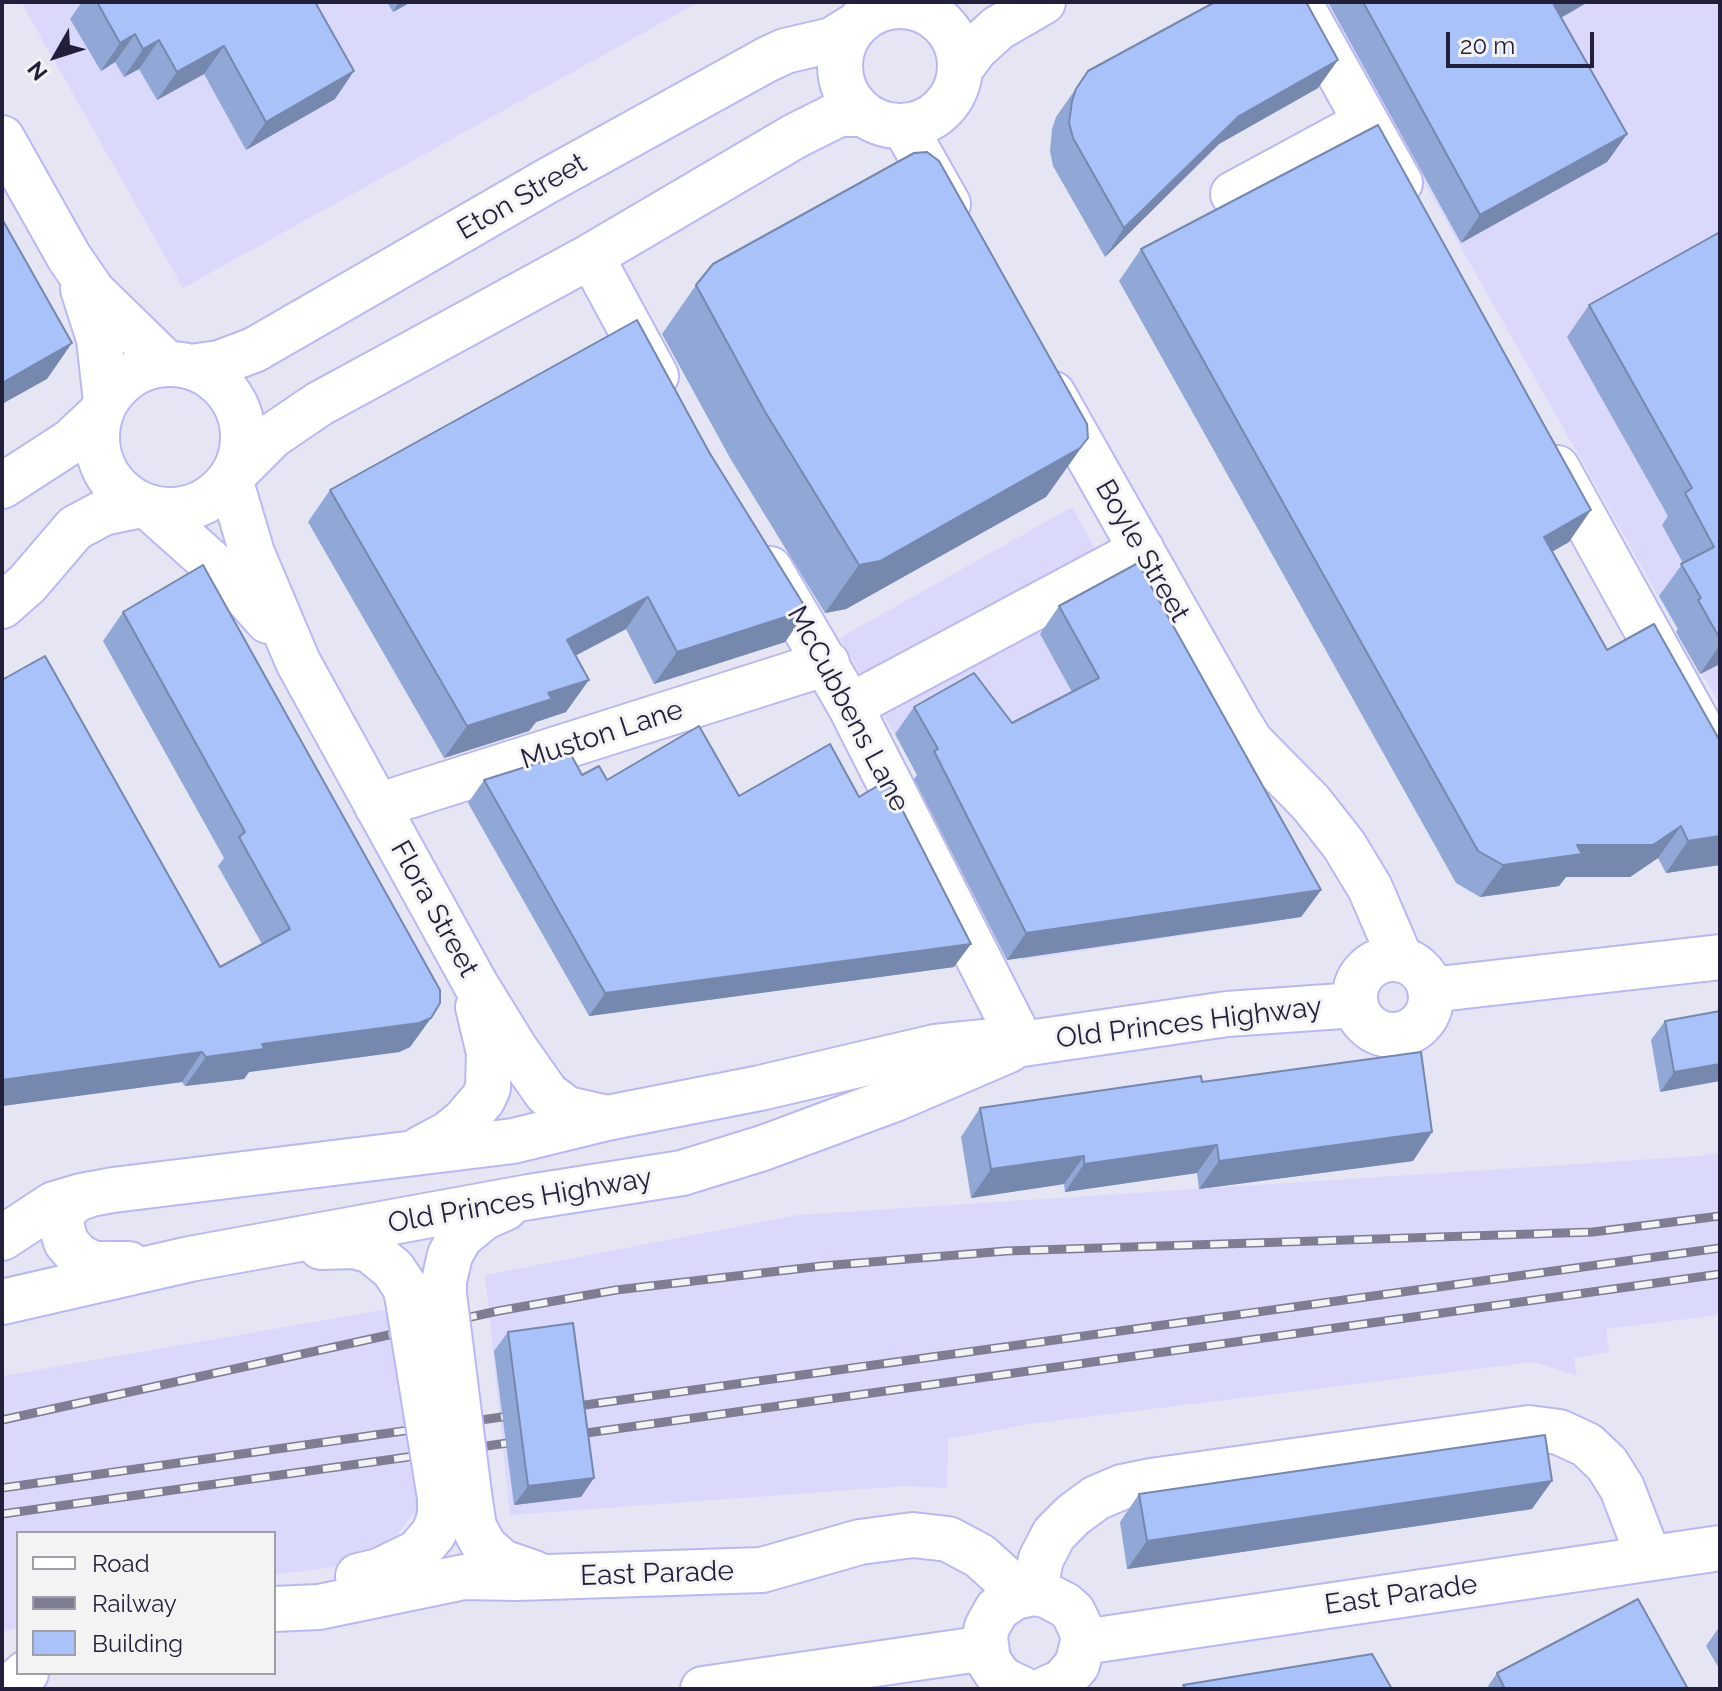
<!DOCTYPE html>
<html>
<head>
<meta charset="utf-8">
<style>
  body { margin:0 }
  #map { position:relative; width:1722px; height:1691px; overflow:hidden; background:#e5e5f4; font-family:Raleway,sans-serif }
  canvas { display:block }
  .frame { position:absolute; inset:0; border:4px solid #221f3b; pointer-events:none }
  .legend { position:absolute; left:16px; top:1531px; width:260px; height:144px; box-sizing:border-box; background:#f3f3f3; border:2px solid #9f9ea9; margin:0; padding:10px 14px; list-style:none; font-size:24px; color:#221f3b }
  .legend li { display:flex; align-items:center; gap:16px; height:40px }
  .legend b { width:40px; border:2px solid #9f9ea9 }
  .north { position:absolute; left:16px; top:16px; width:80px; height:80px; -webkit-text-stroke:6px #f3f3f3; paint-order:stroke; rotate:231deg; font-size:22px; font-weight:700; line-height:32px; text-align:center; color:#221f3b }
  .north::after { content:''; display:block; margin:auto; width:28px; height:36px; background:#221f3b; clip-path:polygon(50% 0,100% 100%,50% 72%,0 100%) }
  .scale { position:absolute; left:1446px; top:32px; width:148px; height:36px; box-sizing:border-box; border:4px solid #221f3b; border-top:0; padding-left:10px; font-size:24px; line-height:28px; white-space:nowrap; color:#221f3b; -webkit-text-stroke:6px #f3f3f3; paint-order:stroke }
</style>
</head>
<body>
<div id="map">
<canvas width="1722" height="1691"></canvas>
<div class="frame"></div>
<ul class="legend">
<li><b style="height:10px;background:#fff"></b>Road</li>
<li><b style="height:10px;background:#7e7d92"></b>Railway</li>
<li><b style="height:22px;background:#a9c2f9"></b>Building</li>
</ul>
<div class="north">N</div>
<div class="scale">20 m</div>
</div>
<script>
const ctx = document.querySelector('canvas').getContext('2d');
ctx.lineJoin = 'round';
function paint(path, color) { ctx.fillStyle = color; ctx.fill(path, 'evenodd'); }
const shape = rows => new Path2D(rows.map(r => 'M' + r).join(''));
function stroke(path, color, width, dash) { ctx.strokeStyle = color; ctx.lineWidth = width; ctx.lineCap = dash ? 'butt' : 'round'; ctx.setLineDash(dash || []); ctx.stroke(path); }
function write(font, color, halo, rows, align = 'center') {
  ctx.font = font + ' Raleway,sans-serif'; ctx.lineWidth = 6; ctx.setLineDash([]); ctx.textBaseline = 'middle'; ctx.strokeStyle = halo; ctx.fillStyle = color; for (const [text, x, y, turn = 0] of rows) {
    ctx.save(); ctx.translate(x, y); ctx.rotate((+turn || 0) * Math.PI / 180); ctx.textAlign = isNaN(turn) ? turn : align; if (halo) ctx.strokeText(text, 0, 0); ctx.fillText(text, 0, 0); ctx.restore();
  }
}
paint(shape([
  [21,2,699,2,183,288],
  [1323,2,1720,2,1720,705,1459,244],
  [1072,507,1293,902,1285,920,1022,960,840,638],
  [1720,1152,1720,1315,1606,1329,1609,1352,1574,1358,1577,1376,1534,1362,1030,1424,948,1439,947,1488,905,1486,510,1515,485,1275,798,1215,1701,1156],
  [389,1309,422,1502,377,1561,274,1575,274,1533,18,1533,18,1627,2,1632,2,1376]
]), '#dad9fb');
const minor = shape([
  [1299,2,1400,183],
  '840 66a60 60 0 1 1 120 0a60 60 0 1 1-120 0Z',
  [960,69,975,49,998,28,1043,2],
  [904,126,948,204],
  [2,138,69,257,93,292,167,364],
  [1233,194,1366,122],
  [591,256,656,376],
  [83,289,99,339,106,401],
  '97 437a73 73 0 1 1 146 0a73 73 0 1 1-146 0Z',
  [191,367,219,363,254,350,547,181,766,60,785,51,832,40,853,27],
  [1053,394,1241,726,1251,742,1311,803,1344,845,1370,888,1401,960],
  [1557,468,1720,763],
  [235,473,272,436,319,404,591,256,795,136,839,114,863,114],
  [230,479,252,553,298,662,476,985,516,1050,547,1094,567,1109,607,1118],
  [2,486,70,442,101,413],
  [150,508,235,584,268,621],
  [770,569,850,706,1022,1044],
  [2,606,27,584,75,528,103,513,141,505],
  [850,706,1142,550],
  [377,806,827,663],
  '1355 997a38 38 0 1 1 76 0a38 38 0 1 1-76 0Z',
  [1430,990,1720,957],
  [420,1149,448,1134,464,1121,483,1099,488,1088,489,1053,478,1007],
  [91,1194,77,1199,64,1210,61,1224,66,1242,78,1256,93,1264,129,1264],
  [2,1238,54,1204,81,1196,113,1190,513,1141,607,1118,760,1088,935,1047,984,1042,1022,1044,1227,1014,1356,1005],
  [321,1247,354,1246,371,1251,393,1269,405,1287,408,1300],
  [444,1294,444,1281,450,1255,460,1237,483,1218,505,1208],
  [2,1302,190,1259,529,1197,682,1173,763,1148,895,1099,1009,1050],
  [469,1494,474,1527,484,1546,502,1562,534,1573],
  [358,1576,379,1571,418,1552,434,1533,440,1516,440,1498],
  [1034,1593,1041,1559,1054,1534,1073,1515,1096,1498,1122,1487,1151,1481,1529,1428,1559,1432,1587,1445,1607,1464,1622,1488,1649,1558],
  [274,1609,319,1607,464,1577,517,1578,762,1570,860,1542,913,1535,948,1539,980,1556,1003,1577,1015,1597],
  [1083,1642,1720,1548],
  [8,1689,26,1673],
  [703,1689,986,1648],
  [1022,1689,1003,1680,995,1671,988,1660,985,1637,987,1627,997,1609,1015,1597,1034,1593,1046,1595,1065,1605,1073,1612,1082,1631,1083,1642,1077,1665,1062,1682,1046,1689]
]);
stroke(minor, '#b9b8f3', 48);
stroke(minor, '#fff', 44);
const rail = shape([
  [563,1408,1720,1248],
  [2,1420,498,1311,616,1290,822,1266,1006,1251,1593,1232,1720,1216],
  [565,1436,1720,1274],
  [2,1488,523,1414],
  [2,1514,529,1440]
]);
stroke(rail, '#7e7d92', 9);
stroke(rail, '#f3f3f3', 6, [18]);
const minorBridge = shape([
  [444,1294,469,1494],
  [408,1300,440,1498]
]);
stroke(minorBridge, '#b9b8f3', 48, []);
stroke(minorBridge, '#fff', 44);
paint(shape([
  [82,2,315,2,335,99,246,150,204,74,157,100,139,69,124,77,115,62,101,71,70,19],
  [387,2,411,2,393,12],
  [1328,2,1588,2,1561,18,1627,134,1607,162,1461,243],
  [1088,71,1318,88,1219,144,1105,257,1053,166,1050,151,1052,129,1056,117],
  [1720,232,1720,664,1700,674,1676,632,1678,629,1659,596,1683,563,1662,525,1668,516,1567,337,1589,305],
  [1141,249,1569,542,1553,551,1607,650,1720,741,1720,865,1666,873,1658,858,1630,877,1566,877,1559,886,1480,897,1456,883,1119,281],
  [696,285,1088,438,1046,497,846,609,825,613,730,458,662,334],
  [709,452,807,610,785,642,654,684,626,629,575,656,566,712,536,722,529,731,444,758,308,522,330,490],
  [1059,606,1321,890,1301,917,1007,960,914,779,917,775,895,734,914,707,1012,723,1072,692,1040,634],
  [123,612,431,1018,410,1047,399,1052,249,1072,244,1079,185,1086,182,1082,2,1106,2,680,220,967,262,944,218,866,224,858,103,641],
  [582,775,607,780,739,796,954,967,589,1016,468,803,484,780],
  [1720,1011,1660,1092,1651,1040,1665,1021],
  [1202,1082,1432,1132,1413,1161,1199,1189,1197,1173,1065,1192,1064,1184,971,1198,961,1137,980,1108],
  [508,1332,581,1497,514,1505,494,1351],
  [1139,1494,1532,1509,1127,1569,1120,1522],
  [1720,1626,1720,1670,1706,1646],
  [1497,1673,1688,1689,1486,1689]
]), '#91a7d6');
paint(shape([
  [399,2,411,2,393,12],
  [1559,2,1588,2,1534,33,1554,5],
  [135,34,115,62,101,71,120,43],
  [159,40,139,69,124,77,143,49],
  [224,46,204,74,157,100,177,72],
  [1338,60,1318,88,1219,144,1105,257,1124,228,1239,116],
  [354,71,335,99,246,150,266,122],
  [1627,134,1607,162,1461,243,1480,215],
  [72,343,47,379,2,404,2,383],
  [1088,438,1046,497,846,609,825,613,859,565],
  [1591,510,1569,542,1522,569,1544,537],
  [648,597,626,629,544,672,567,640],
  [807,610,785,642,654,684,677,652],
  [1720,645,1720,664,1700,674],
  [589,680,566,712,536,722,529,731,444,758,467,726,548,693],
  [1681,826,1658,858,1630,877,1566,877,1559,886,1480,897,1503,865,1577,845],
  [1720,836,1720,865,1666,873,1688,841],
  [1321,890,1301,917,1007,960,1026,933],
  [971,944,954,967,589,1016,605,993],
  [431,1018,410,1047,399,1052,249,1072,244,1079,185,1086,206,1057,262,1044],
  [202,1052,182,1082,2,1106,2,1080],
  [1720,1064,1720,1081,1660,1092,1674,1072],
  [1432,1132,1413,1161,1199,1189,1219,1161],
  [1217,1145,1197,1173,1065,1192,1084,1164],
  [1084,1156,1064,1184,971,1198,991,1169],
  [594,1478,581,1497,514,1505,528,1486],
  [1552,1481,1532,1509,1127,1569,1147,1541]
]), '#7688ae');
const building = shape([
  [97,2,315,2,354,71,266,122,224,46,177,72,159,40,143,49,135,34,120,43,97,2],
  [1215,2,1306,2,1338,60,1239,116,1124,228,1073,138,1069,123,1072,101,1076,89,1088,71,1215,2],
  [1363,2,1559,2,1554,5,1627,134,1480,215,1363,2],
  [1378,125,1591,510,1544,537,1607,650,1654,624,1720,741,1720,836,1688,841,1681,826,1653,845,1577,845,1582,854,1503,865,1478,851,1141,249,1378,125],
  [927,152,939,161,1087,424,1088,438,1080,448,880,561,859,565,764,410,696,285,713,264,914,153,927,152],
  [2,219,72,343,2,383,2,219],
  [1720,232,1720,639,1698,600,1701,598,1681,564,1714,547,1685,493,1692,488,1589,305,1720,232],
  [637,320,709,452,807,610,677,652,648,597,567,640,589,680,548,693,552,699,467,726,330,490,637,320],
  [1138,563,1321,890,1026,933,934,751,938,749,914,707,974,673,1012,723,1099,678,1059,606,1138,563],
  [203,565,440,990,440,1003,431,1018,419,1023,262,1044,264,1049,206,1057,202,1052,2,1080,2,680,45,656,220,967,290,929,239,837,245,832,123,612,203,565],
  [699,726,739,796,830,744,859,797,887,780,971,944,605,993,484,780,570,753,582,775,599,766,607,780,699,726],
  [1720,1011,1720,1064,1674,1072,1665,1021,1720,1011],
  [1421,1052,1432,1132,1219,1161,1217,1145,1084,1164,1084,1156,991,1169,980,1108,1201,1076,1202,1082,1421,1052],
  [573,1323,594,1478,528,1486,508,1332,573,1323],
  [1545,1435,1552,1481,1147,1541,1139,1494,1545,1435],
  [1638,1599,1688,1689,1505,1689,1497,1673,1638,1599],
  [1372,1654,1392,1689,1186,1689,1183,1685,1372,1654]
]);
paint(building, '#a9c2f9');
stroke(building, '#7688ae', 2);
write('28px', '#221f3b', '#f3f3f3', [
  ["Eton Street",522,197,-30],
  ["Boyle Street",1142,551,60],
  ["McCubbens Lane",848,709,62],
  ["Muston Lane",602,735,-18],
  ["Flora Street",434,909,61],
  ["Old Princes Highway",1189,1023,-7],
  ["Old Princes Highway",520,1201,-10],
  ["East Parade",657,1574,-2],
  ["East Parade",1401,1595,-8]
]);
</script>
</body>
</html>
